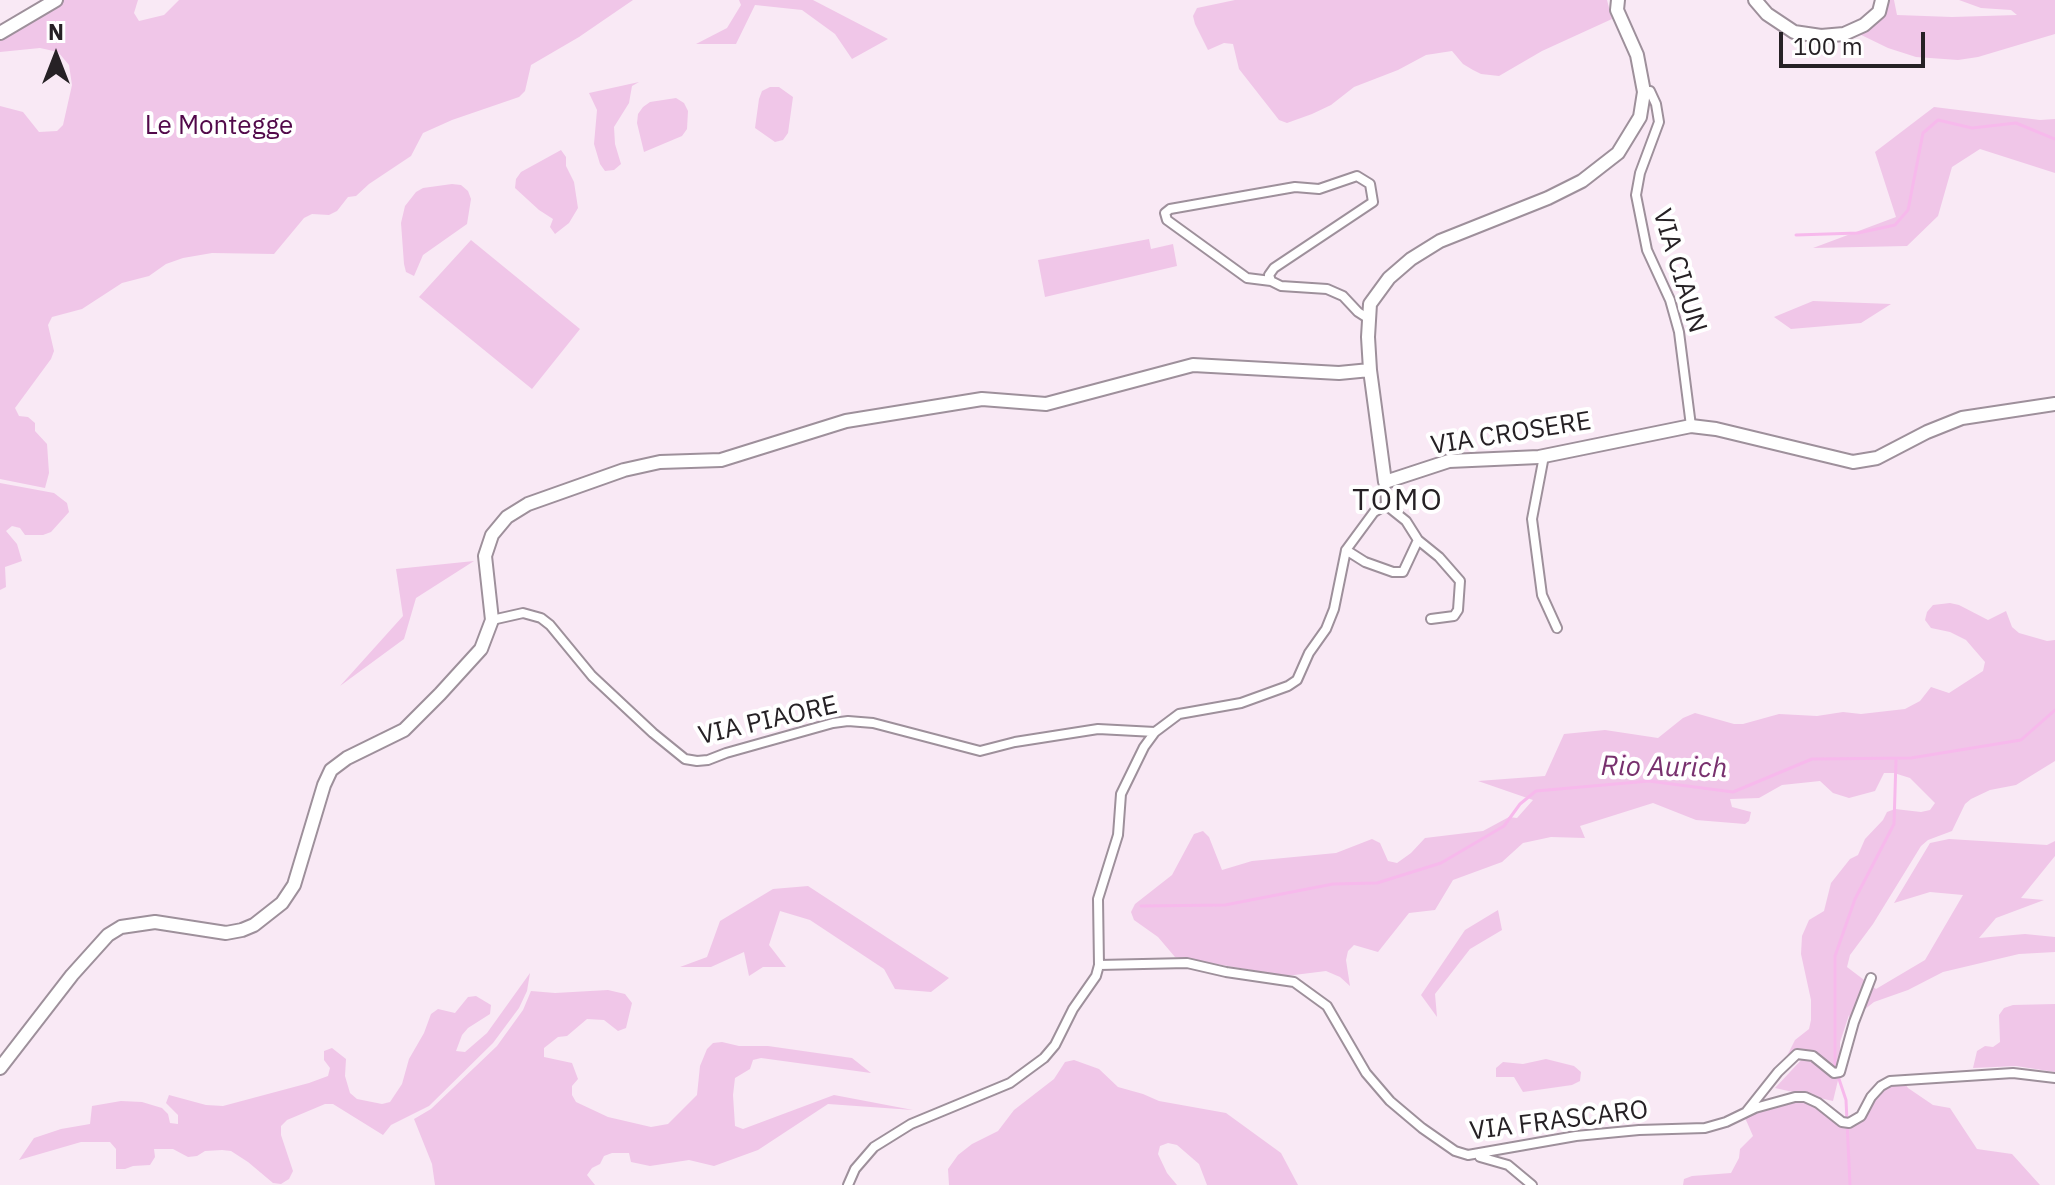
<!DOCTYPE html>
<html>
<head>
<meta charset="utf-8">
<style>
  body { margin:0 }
  #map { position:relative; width:2055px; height:1185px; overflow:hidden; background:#f9e9f5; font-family:"IBM Plex Sans",sans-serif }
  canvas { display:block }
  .north { position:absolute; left:16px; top:16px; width:80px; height:80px; -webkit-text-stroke:6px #fff; paint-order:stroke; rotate:0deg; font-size:22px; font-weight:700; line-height:32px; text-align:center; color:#262125 }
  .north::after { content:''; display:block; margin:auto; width:28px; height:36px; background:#262125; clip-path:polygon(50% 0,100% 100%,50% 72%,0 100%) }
  .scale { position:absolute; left:1779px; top:32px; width:146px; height:36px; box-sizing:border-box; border:4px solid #262125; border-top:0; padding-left:10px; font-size:24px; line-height:28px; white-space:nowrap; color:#262125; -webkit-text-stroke:6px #fff; paint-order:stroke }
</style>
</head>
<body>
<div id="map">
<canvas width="2055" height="1185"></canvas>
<div class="north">N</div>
<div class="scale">100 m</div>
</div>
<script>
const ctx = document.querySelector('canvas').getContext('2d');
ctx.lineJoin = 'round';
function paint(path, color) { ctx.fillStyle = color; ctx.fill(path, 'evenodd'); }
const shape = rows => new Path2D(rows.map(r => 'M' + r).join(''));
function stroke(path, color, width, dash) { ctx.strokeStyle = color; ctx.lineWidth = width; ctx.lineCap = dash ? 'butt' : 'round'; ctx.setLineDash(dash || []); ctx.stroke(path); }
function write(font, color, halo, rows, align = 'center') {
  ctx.font = font + ' "IBM Plex Sans",sans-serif'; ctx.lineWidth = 8; ctx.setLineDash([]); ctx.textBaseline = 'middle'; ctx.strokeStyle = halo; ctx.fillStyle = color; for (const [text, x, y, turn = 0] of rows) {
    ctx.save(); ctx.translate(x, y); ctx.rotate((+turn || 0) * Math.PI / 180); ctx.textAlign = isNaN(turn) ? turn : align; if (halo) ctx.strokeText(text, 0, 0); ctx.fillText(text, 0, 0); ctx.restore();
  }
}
paint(shape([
  [55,0,138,0,134,13,139,21,164,15,179,0,633,0,579,37,531,65,525,91,519,97,452,120,423,133,411,156,369,184,356,196,348,197,337,211,329,215,312,214,304,218,274,254,212,253,183,258,166,264,149,276,122,283,82,309,52,317,48,325,54,351,51,359,15,408,19,416,28,417,35,423,35,431,47,444,49,473,45,488,0,479,0,106,23,112,39,132,57,131,63,125,72,85,69,65,58,52,40,48,0,52,0,35],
  [739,0,813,0,888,39,852,59,835,34,802,10,755,5,736,44,696,44,727,28,741,5],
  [1235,0,1607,0,1612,19,1542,51,1499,76,1481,74,1473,70,1463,64,1452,51,1426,55,1398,70,1354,87,1331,105,1312,114,1287,123,1279,120,1239,69,1233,44,1224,43,1208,50,1195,24,1193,16,1197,8],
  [1883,0,1894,0,1897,15,1952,17,2017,15,2011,10,1981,8,1959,0,2055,0,2055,34,1978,57,1958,60,1916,57,1888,48,1851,30],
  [639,82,632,86,629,103,614,127,615,144,621,164,614,170,605,171,600,164,594,144,597,110,589,93],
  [770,87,779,87,793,97,788,133,783,140,775,142,755,128,759,99,762,91],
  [676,98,684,103,688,111,687,129,682,136,644,152,637,123,638,114,643,107,650,102],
  [1934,107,2040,120,2055,119,2055,173,1980,149,1952,167,1938,216,1907,246,1813,248,1896,217,1875,152],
  [561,150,566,157,566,166,574,182,578,208,569,223,555,234,550,227,553,219,539,210,515,188,516,179,521,172],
  [452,184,461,185,468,191,471,199,467,224,423,255,414,276,406,272,404,264,401,223,405,206,416,192,423,188],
  [1149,239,1151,249,1173,244,1177,266,1045,297,1038,260],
  [471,240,580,329,532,389,419,297],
  [1813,301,1891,304,1861,323,1791,329,1774,317],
  [0,483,54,493,67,503,69,512,51,532,43,535,25,535,20,528,12,526,6,531,17,544,22,561,5,567,6,587,0,590],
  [474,561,416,598,404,639,340,686,403,616,396,569],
  [1950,603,1959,605,1988,620,2006,611,2012,627,2019,633,2047,641,2055,640,2055,761,2016,785,1990,790,1971,799,1965,804,1952,831,1928,840,1921,846,1873,924,1850,955,1847,967,1876,989,1925,960,1963,895,1930,892,1894,903,1930,843,1949,839,2047,845,2055,841,2055,856,2021,898,2044,900,1996,918,1979,938,2025,934,2055,937,2055,952,2019,954,1943,972,1908,990,1874,1002,1850,1021,1849,1015,1840,1042,1840,1072,1833,1101,1775,1088,1804,1057,1794,1053,1787,1056,1795,1040,1809,1029,1811,1020,1811,1000,1801,954,1802,936,1809,920,1824,911,1831,883,1850,859,1858,855,1865,839,1883,820,1887,812,1895,809,1921,812,1930,810,1935,803,1910,778,1894,773,1884,773,1875,791,1849,798,1833,793,1820,781,1782,785,1759,798,1730,799,1732,807,1751,812,1749,821,1745,824,1696,820,1653,803,1580,826,1585,838,1551,837,1523,843,1502,862,1453,880,1435,910,1409,913,1378,952,1354,945,1348,951,1346,960,1350,986,1340,977,1326,971,1286,976,1175,957,1158,937,1134,920,1131,912,1135,904,1172,875,1194,834,1203,831,1209,837,1222,870,1252,861,1336,853,1372,839,1380,843,1388,861,1397,863,1411,853,1425,838,1483,831,1509,817,1517,818,1533,800,1478,781,1545,776,1564,734,1605,730,1658,738,1683,718,1695,713,1734,724,1743,724,1779,714,1817,716,1843,712,1861,714,1905,709,1920,701,1931,687,1949,693,1983,671,1985,662,1966,640,1950,632,1931,628,1925,620,1927,612,1933,605],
  [808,886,949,978,931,992,895,989,884,969,810,920,780,911,769,945,786,967,763,967,749,976,744,952,711,967,680,967,707,957,720,921,773,889],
  [1498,910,1502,930,1470,949,1435,994,1437,1017,1421,995,1465,930],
  [530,973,527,991,519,1008,493,1043,429,1106,391,1125,383,1135,333,1104,325,1104,287,1120,281,1126,281,1135,293,1171,289,1179,281,1184,273,1183,248,1162,231,1151,222,1150,205,1151,197,1156,188,1157,173,1149,154,1149,155,1157,150,1165,133,1166,125,1169,116,1169,116,1149,110,1142,81,1142,19,1160,34,1138,61,1129,90,1124,92,1106,121,1101,142,1102,162,1108,168,1114,170,1123,178,1124,178,1115,166,1103,169,1095,206,1105,223,1106,309,1083,328,1076,330,1068,324,1060,324,1051,332,1048,346,1059,345,1076,350,1093,357,1099,382,1104,390,1102,402,1084,409,1059,424,1033,431,1014,438,1009,455,1013,468,997,476,996,491,1005,490,1014,468,1028,462,1035,456,1051,465,1052,487,1033],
  [608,990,625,994,632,1003,626,1028,618,1031,604,1020,587,1019,567,1036,558,1037,544,1048,544,1057,572,1063,578,1079,572,1086,572,1095,576,1102,608,1117,651,1127,668,1124,697,1095,700,1066,707,1049,713,1043,722,1042,739,1046,768,1046,852,1058,871,1073,761,1058,753,1060,750,1069,735,1078,733,1095,735,1126,743,1129,834,1095,913,1110,828,1104,758,1150,714,1166,689,1160,650,1166,631,1162,629,1153,612,1153,604,1156,600,1164,592,1168,587,1175,595,1185,435,1185,432,1164,414,1119,431,1109,497,1046,523,1010,531,991,555,993],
  [2055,1004,2055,1072,2016,1066,1973,1068,1977,1051,1985,1046,1993,1047,2000,1042,1999,1015,2004,1008,2013,1005],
  [1546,1059,1574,1066,1581,1072,1580,1081,1572,1085,1523,1092,1514,1077,1496,1077,1496,1068,1503,1062,1523,1064],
  [1074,1060,1099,1069,1118,1087,1143,1094,1159,1101,1226,1113,1281,1153,1298,1185,1207,1185,1199,1164,1177,1145,1168,1143,1160,1146,1158,1154,1167,1173,1177,1185,949,1185,948,1169,958,1155,972,1144,998,1131,1014,1110,1054,1079,1065,1062],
  [1903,1081,1908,1088,1933,1105,1950,1108,1977,1149,2012,1154,2040,1185,1683,1185,1684,1179,1692,1176,1731,1173,1739,1158,1740,1149,1753,1136,1742,1111,1800,1100,1852,1124,1875,1095,1891,1083]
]), '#f0c6e8');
stroke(shape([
  [1796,235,1858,233,1895,225,1908,210,1923,133,1938,120,1972,128,2016,123,2055,139],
  [1141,906,1225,905,1333,884,1377,883,1441,863,1504,826,1520,804,1536,791,1649,781,1733,792,1812,759,1911,758,2021,740,2055,710],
  [1850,1185,1846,1100,1835,1067,1835,956,1855,899,1894,824,1896,760]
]), '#f7b9ec', 3);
const street = shape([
  [1644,92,1650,91,1656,104,1659,122,1640,173,1636,195,1647,250,1670,300,1679,332,1691,426],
  [1271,281,1247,278,1167,220,1165,213,1170,209,1295,187,1319,189,1357,176,1370,184,1373,202,1274,268,1269,275,1271,281,1281,286,1327,289,1343,296,1358,312,1369,319],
  [1544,456,1532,519,1542,595,1557,628],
  [1385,482,1386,505],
  [1418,540,1439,557,1460,581,1458,610,1454,616,1431,619],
  [1346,550,1365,562,1393,572,1403,572,1418,540,1406,521,1386,505],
  [492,620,523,613,541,618,550,625,592,676,653,733,685,759,697,761,708,760,726,753,833,723,848,721,873,723,980,751,1015,742,1098,729,1155,732],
  [1099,965,1187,963,1226,972,1294,982,1327,1006,1366,1073,1390,1101,1422,1128,1455,1151,1468,1155,1576,1136,1639,1130,1705,1128,1726,1122,1755,1108,1795,1097,1805,1097,1818,1103,1842,1122,1849,1123,1861,1116,1871,1097,1881,1086,1890,1081,2013,1073,2055,1078],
  [1747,1111,1778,1072,1797,1054,1813,1056,1834,1073,1840,1072,1854,1022,1871,978],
  [1480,1157,1508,1165,1532,1185],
  [848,1185,855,1169,874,1147,911,1124,1010,1083,1044,1058,1055,1045,1073,1009,1096,976,1099,965,1098,899,1118,835,1121,794,1144,747,1155,732,1179,714,1241,703,1288,686,1297,680,1309,653,1326,629,1334,609,1346,550,1374,512,1386,505]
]);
const secondary = shape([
  [1618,0,1617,10,1637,55,1644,92,1640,117,1618,153,1582,181,1548,198,1440,241,1411,259,1389,278,1370,304,1368,337,1370,370,1385,482,1449,461,1539,457,1691,426,1716,429,1853,462,1877,458,1927,432,1962,418,2055,404],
  [1755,0,1767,14,1794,32,1821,36,1844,34,1864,25,1879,12,1882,0],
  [0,33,56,0],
  [0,1068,72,975,108,935,121,927,155,922,226,933,242,930,254,925,282,903,294,885,324,785,331,770,347,758,404,730,440,694,481,649,492,620,485,556,492,535,507,517,528,504,624,470,660,462,721,460,846,421,982,399,1046,404,1193,365,1339,373,1370,370]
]);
stroke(street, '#9e909b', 12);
stroke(secondary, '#9e909b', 16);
stroke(street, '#fff', 8);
stroke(secondary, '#fff', 12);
write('26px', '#52094a', '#fff', [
  ["Le Montegge",219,126]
]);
write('26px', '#262125', '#fff', [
  ["VIA CIAUN",1679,271,73],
  ["VIA CROSERE",1511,434,-9],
  ["VIA PIAORE",768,721,-13],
  ["VIA FRASCARO",1559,1121,-7]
]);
write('italic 28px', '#78316e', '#fff', [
  ["Rio Aurich",1664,768,1]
]);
ctx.letterSpacing = '2px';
write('30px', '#262125', '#fff', [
  ["TOMO",1398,501]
]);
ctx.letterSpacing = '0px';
</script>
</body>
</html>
